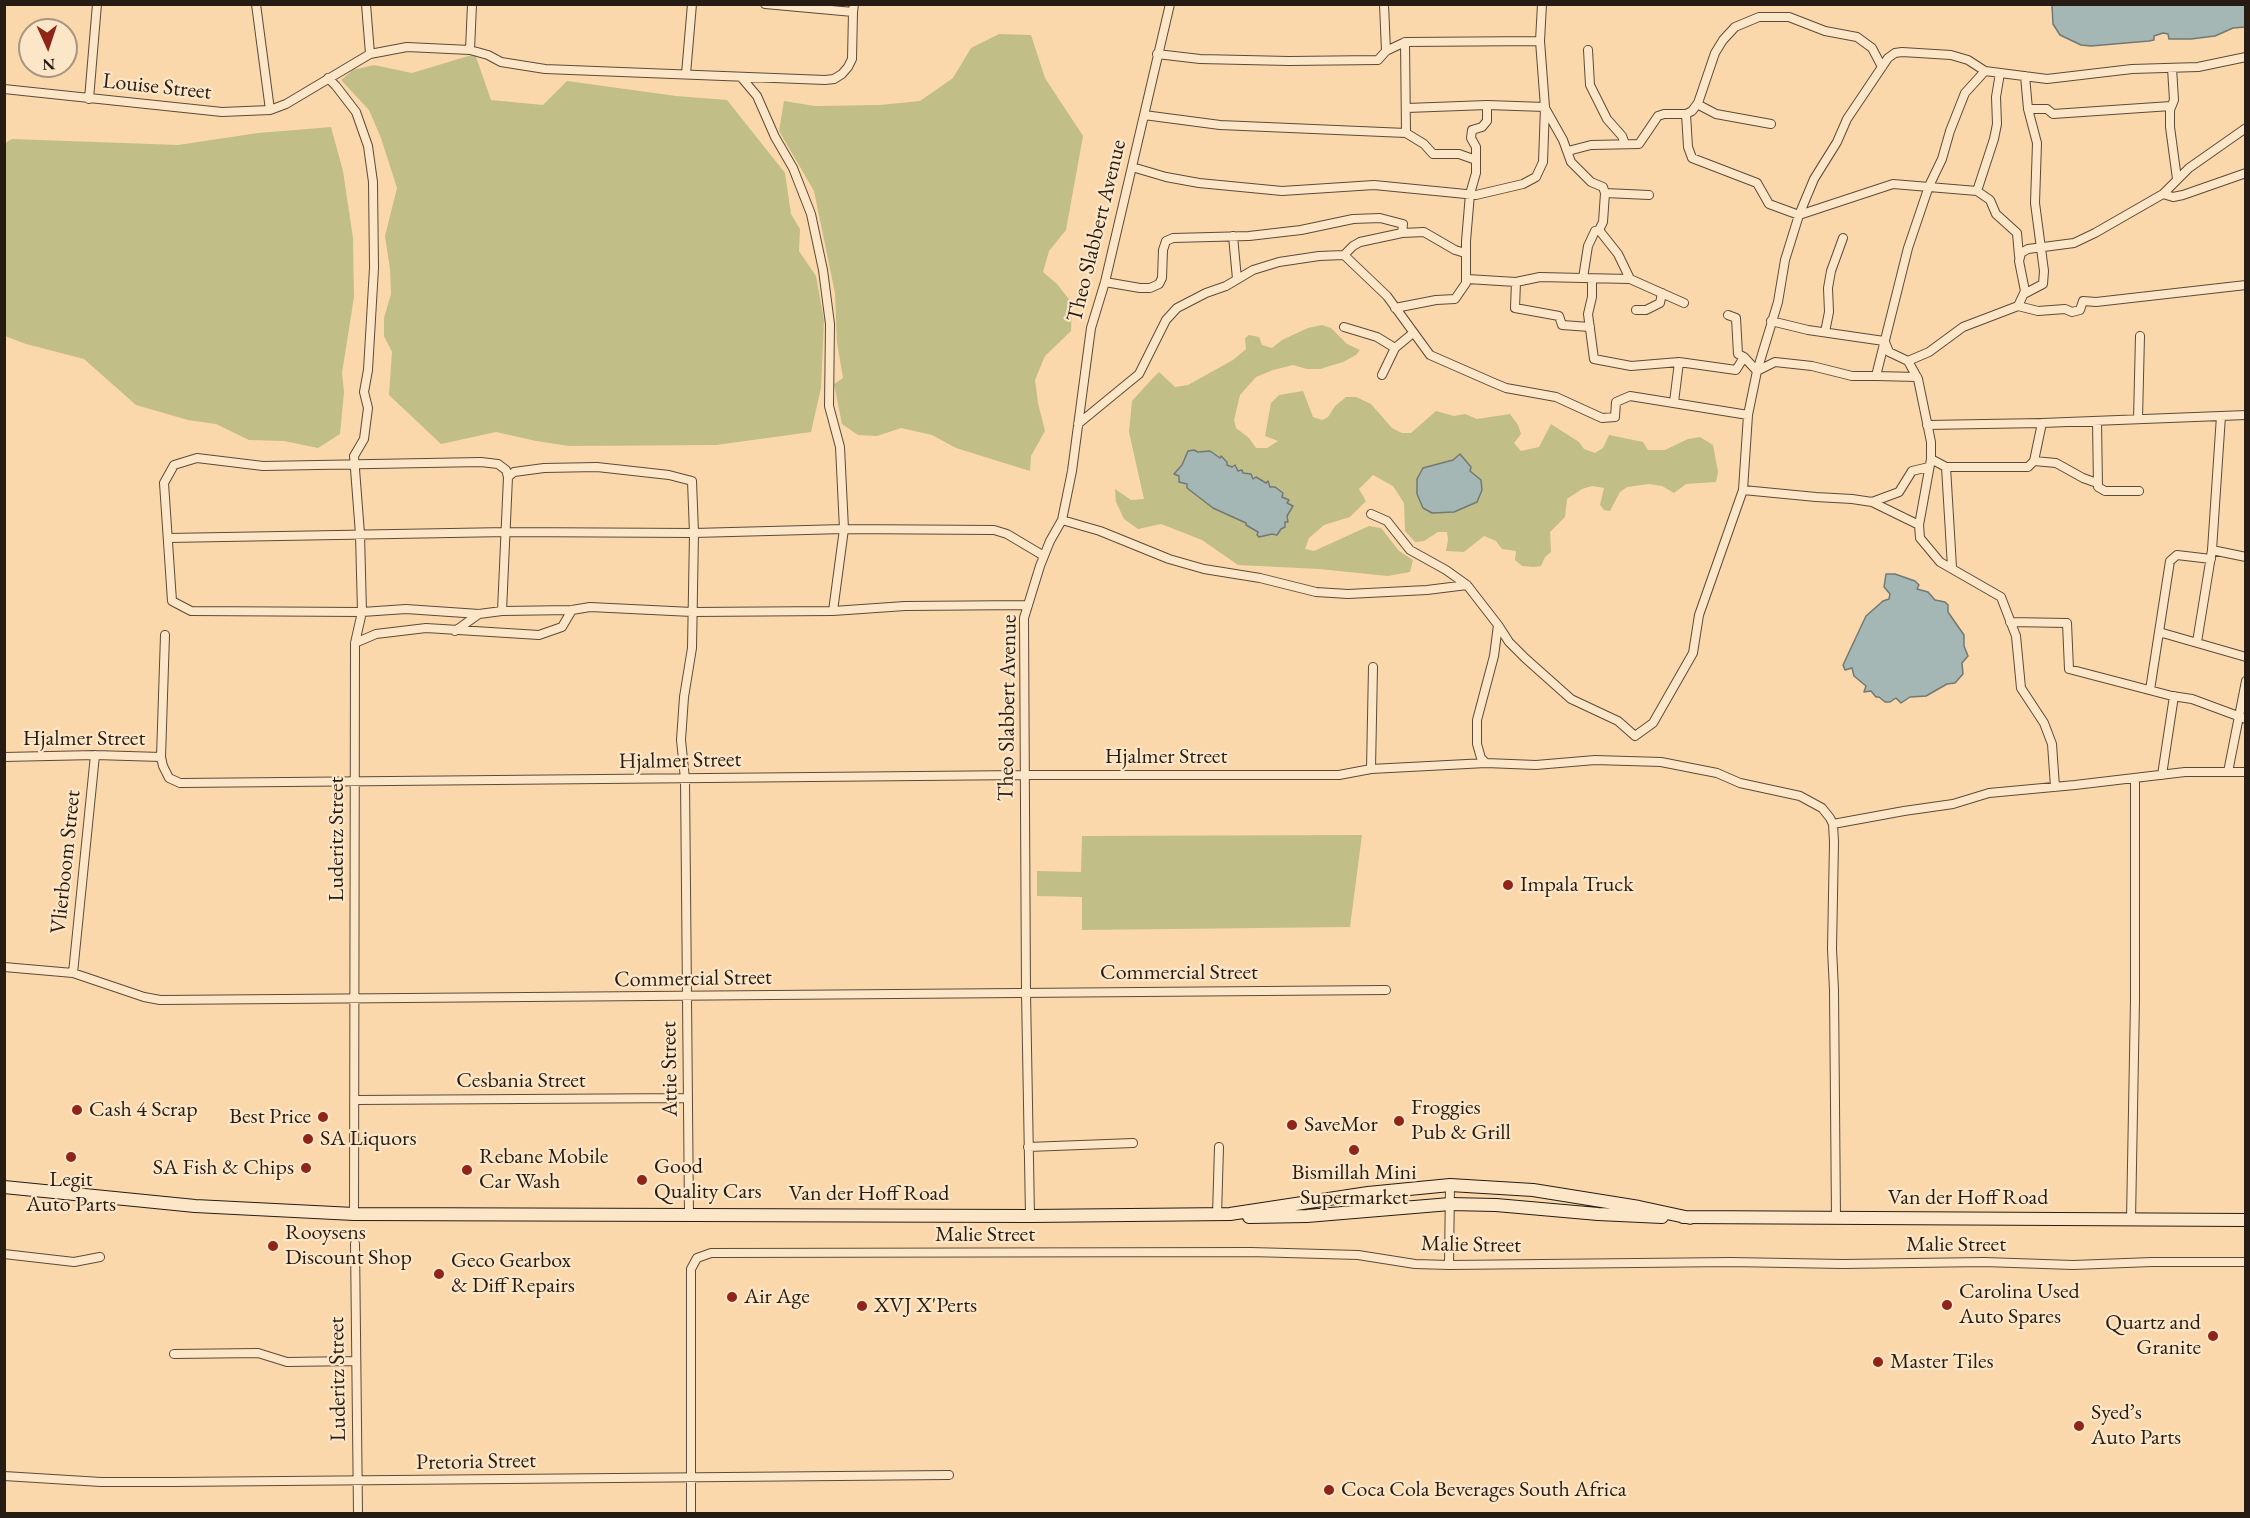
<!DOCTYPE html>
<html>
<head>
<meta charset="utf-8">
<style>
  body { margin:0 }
  #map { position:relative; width:2250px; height:1518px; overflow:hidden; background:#fad8ab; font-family:"EB Garamond",serif }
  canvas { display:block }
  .frame { position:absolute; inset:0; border:6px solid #271c13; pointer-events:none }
  .north { position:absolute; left:18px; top:18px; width:60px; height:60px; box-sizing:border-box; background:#fce6c8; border:2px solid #a79580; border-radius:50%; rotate:177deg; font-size:16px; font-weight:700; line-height:24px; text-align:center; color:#271c13 }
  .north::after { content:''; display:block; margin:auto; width:21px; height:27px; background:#8f2418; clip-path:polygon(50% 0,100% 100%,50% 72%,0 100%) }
</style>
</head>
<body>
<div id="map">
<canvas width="2250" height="1518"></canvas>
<div class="frame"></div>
<div class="north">N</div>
</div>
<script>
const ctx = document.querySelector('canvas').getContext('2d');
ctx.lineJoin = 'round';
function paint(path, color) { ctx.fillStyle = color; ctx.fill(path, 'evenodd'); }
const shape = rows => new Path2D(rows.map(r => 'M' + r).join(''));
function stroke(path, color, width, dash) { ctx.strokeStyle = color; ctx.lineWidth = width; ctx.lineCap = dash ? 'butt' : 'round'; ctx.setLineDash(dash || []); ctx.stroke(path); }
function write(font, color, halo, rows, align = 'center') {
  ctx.font = font + ' "EB Garamond",serif'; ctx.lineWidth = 4.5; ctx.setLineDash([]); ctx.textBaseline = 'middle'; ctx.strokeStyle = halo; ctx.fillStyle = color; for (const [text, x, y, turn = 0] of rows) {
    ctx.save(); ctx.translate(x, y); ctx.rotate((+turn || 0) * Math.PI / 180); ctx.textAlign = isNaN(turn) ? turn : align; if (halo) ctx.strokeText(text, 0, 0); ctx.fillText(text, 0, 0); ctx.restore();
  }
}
paint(shape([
  [999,34,1031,35,1045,78,1083,136,1066,230,1049,251,1043,272,1057,284,1072,303,1071,331,1045,356,1035,380,1038,403,1045,431,1031,456,1030,471,956,448,932,435,901,428,877,436,858,435,842,424,834,384,843,378,837,343,835,293,814,191,779,131,784,101,815,106,880,105,920,101,953,78,971,48],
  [475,54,491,100,543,105,567,81,676,96,727,100,785,173,791,214,800,229,799,251,816,276,824,320,821,388,811,432,716,445,569,446,536,441,496,432,441,444,389,395,392,352,384,336,384,318,391,294,390,269,385,236,397,188,381,138,369,110,341,80,353,70,374,65,412,73],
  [331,127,343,171,353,238,354,297,342,373,344,392,340,434,318,448,284,441,249,440,216,424,188,420,136,405,84,359,26,344,5,336,5,143,12,139,178,145,258,133],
  [1322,325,1331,328,1347,344,1360,350,1356,355,1343,362,1320,369,1307,369,1293,365,1273,370,1256,377,1240,395,1234,420,1236,428,1249,438,1256,448,1267,448,1278,441,1265,436,1271,403,1279,395,1303,391,1313,417,1322,420,1328,417,1335,406,1346,397,1356,397,1371,404,1392,428,1402,433,1411,433,1436,411,1454,416,1465,414,1477,419,1510,414,1518,425,1521,434,1514,443,1521,451,1539,447,1551,424,1579,442,1584,449,1595,453,1603,448,1609,435,1643,442,1648,450,1665,450,1688,439,1700,437,1713,445,1718,472,1716,482,1686,484,1674,493,1662,486,1649,484,1627,487,1620,492,1610,511,1604,510,1600,505,1604,488,1592,486,1582,489,1567,499,1565,517,1550,532,1551,552,1545,557,1541,566,1534,567,1522,566,1515,560,1516,551,1502,549,1496,541,1484,536,1464,552,1446,551,1448,540,1447,532,1438,532,1424,541,1415,542,1405,531,1404,503,1393,486,1373,475,1359,489,1366,501,1350,517,1324,525,1309,538,1305,549,1314,551,1369,526,1381,528,1399,551,1413,560,1410,572,1388,576,1319,569,1238,565,1202,540,1161,524,1138,529,1124,519,1116,502,1115,489,1131,500,1144,499,1129,432,1132,401,1151,380,1159,372,1175,387,1188,385,1233,360,1246,349,1245,338,1249,335,1259,337,1262,345,1272,348,1282,340,1308,328],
  [1362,835,1350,927,1082,930,1082,897,1037,896,1037,871,1081,872,1082,836]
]), '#c1be87');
const water = shape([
  [2055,4,2245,5,2245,27,2233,28,2215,36,2191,39,2169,39,2168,34,2163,33,2154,36,2154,40,2149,41,2091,46,2081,45,2060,35,2053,24,2052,6,2055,4],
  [1194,450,1198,452,1210,451,1220,458,1221,456,1227,462,1227,465,1232,467,1235,465,1238,471,1242,470,1243,473,1251,474,1253,479,1256,477,1266,483,1268,481,1270,487,1275,487,1283,493,1282,497,1289,500,1287,503,1293,506,1287,516,1288,522,1285,522,1285,527,1281,529,1277,535,1272,534,1259,537,1257,535,1258,532,1246,525,1246,523,1213,508,1187,488,1187,484,1179,482,1179,476,1174,474,1182,465,1188,451,1194,450],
  [1460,454,1471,467,1470,471,1481,480,1482,490,1477,502,1454,512,1432,513,1423,508,1417,494,1417,479,1423,468,1453,460,1460,454],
  [1886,574,1895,574,1915,581,1919,585,1917,589,1928,592,1935,600,1945,602,1948,605,1948,612,1964,635,1964,646,1968,656,1962,663,1963,674,1955,683,1947,684,1926,696,1910,697,1901,703,1896,698,1890,702,1885,702,1879,697,1876,697,1871,691,1864,692,1866,686,1854,676,1852,668,1845,670,1843,665,1866,616,1883,601,1889,599,1890,594,1884,587,1886,574]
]);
paint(water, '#a4b7b5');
stroke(water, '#727974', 1.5);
const minor = shape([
  [256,4,270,110],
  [366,4,370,54],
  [765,4,853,12,854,4],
  [1384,4,1386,51],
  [1405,42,1406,133],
  [470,50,488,55,501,62,545,69,825,80,834,79,842,74,848,67,852,59,853,12],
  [1588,50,1590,85,1607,119,1622,136,1625,144],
  [1157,54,1200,59,1289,61,1378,60,1386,51,1405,42,1540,41],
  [2172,68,2174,100,2170,110,2170,127,2177,179],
  [686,74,692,4],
  [741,77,757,96,775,137,793,168,811,214,823,270,830,324,829,406,840,447,844,529,833,611],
  [328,78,336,86,356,112,368,146,373,182,374,268,368,370,364,392,368,408,364,439,354,456,360,534,362,612,355,643,354,1214],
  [4,89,222,112,270,110,286,104,370,54,407,47,470,50,472,4],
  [89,99,97,4],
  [1697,104,1716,114,1771,124],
  [1407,108,1487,105,1545,107],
  [1545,108,1563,140,1571,162,1591,182,1603,187,1605,193,1603,222,1599,230,1595,231,1588,246,1583,278,1630,279,1618,254,1599,230],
  [2028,109,2047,109,2053,114,2171,106],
  [1686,114,1688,147,1692,158,1757,183,1769,204,1799,215,1893,184,1977,191,1994,139,1997,124,1996,97,2000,73],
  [1144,115,1220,125,1406,133,1424,144,1433,154,1459,154,1476,160],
  [1568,151,1591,145,1639,144,1658,116,1664,114,1686,114,1692,111,1698,103,1715,53,1723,40,1735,27,1759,17,1789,17,1825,31,1857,37,1872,48,1882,67],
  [1132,167,1166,177,1199,183,1282,191,1374,185,1476,195,1523,184,1536,177,1543,162,1545,107,1540,41,1542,4],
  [1977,191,1990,200,1996,214,2017,233,2019,256],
  [1605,193,1649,195],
  [2163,194,2173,197,2183,195,2246,173],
  [1233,236,1237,279],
  [1344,255,1353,246,1360,242,1402,233,1424,232,1455,250,1465,253],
  [1467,279,1516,282,1540,277,1583,278],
  [1592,279,1592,297,1588,314,1594,359,1631,366,1679,362,1736,370,1744,357],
  [1630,279,1684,303],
  [1105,282,1140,288,1150,288,1159,284,1162,278,1163,250,1166,241,1173,238,1249,236,1301,230,1353,219,1380,218,1403,224,1402,233],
  [1516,282,1515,308,1559,316,1562,325,1590,327],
  [2024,294,2043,284,2044,271,2035,203,2037,143,2028,109,2025,76],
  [2018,306,2038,311,2065,309,2072,312,2080,310,2083,301,2096,302,2246,285],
  [1395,308,1436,300,1455,299,1466,283,1466,241,1470,194,1476,173,1476,147,1471,138,1472,130,1482,127,1487,121,1487,105],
  [1636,310,1646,310,1660,303,1662,293],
  [1728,315,1736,318,1738,354,1744,357,1757,371,1775,362,1812,366,1852,376,1876,376,1908,248,1929,186,1942,159,1950,131,1965,93,1985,71],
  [1771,321,1808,330,1884,341],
  [1344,327,1377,337,1395,348],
  [1825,332,1829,312,1828,288,1831,271,1843,238],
  [1885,342,1889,352,1908,361,1929,352,1963,327,2018,306,2025,291,2019,261,2021,253,2028,249,2074,243,2095,233,2163,194,2189,168,2246,128],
  [1908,361,1918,379,1931,442,1931,459,1919,525,1920,538,1940,562,2001,597,2016,636,2021,688,2044,723,2052,744,2055,787],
  [1382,375,1395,348,1413,333],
  [1876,376,1917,377],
  [1674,402,1679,362],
  [2138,419,2140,336],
  [2097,421,2098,487,2105,491,2139,491],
  [1078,424,1139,374,1166,320,1177,308,1206,293,1226,286,1253,270,1279,262,1319,256,1344,255,1387,296,1430,355,1494,383,1506,388,1556,397,1602,418,1615,417,1616,402,1630,396,1748,415],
  [1927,425,2042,423,2246,415],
  [1931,459,1946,467,2028,467,2034,461,2042,423],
  [2034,461,2056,463,2083,478,2097,483],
  [1946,467,1952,567],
  [508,477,514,472,544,468,597,467,669,475,692,481,694,533,692,648,684,697,681,740,685,779,689,1215],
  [1743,490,1816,497,1852,499,1872,502,1899,492,1912,471,1929,467],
  [1872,502,1919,525],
  [1371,514,1387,521,1410,550,1446,570,1467,585,1498,625,1494,656,1477,720,1477,744,1481,758,1486,763,1536,765,1595,760,1661,762,1717,773,1740,783,1800,796,1822,808,1830,818,1833,824,1834,842,1832,949,1834,990,1836,1218],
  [1062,520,1100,531,1169,559,1204,569,1260,578,1316,592,1348,594,1427,590,1467,585],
  [168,538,507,532,694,533,844,529,994,530,1007,534,1044,556],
  [2212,550,2246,557],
  [502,611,508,477,506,470,498,464,481,462,263,466,197,458,174,465,164,483,172,601,191,611,362,612,406,609,479,614,502,611,572,610,590,607,692,612,833,611,905,606,1028,605],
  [2010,622,2067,623,2069,669,2172,696,2192,699,2246,719],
  [1498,625,1509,642,1525,658,1571,699,1618,721,1635,736,1653,723,1693,653,1699,615,1743,490,1748,415,1757,371,1778,302,1785,260,1799,215,1814,179,1837,142,1847,119,1888,58,1895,53,1902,52,1951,55,1968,60,1985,71,2047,79,2132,69,2198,67,2246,57],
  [455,631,479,614],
  [2159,632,2246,657],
  [2197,642,2212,550,2221,416],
  [355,643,376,634,426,628,539,635,562,627,572,610],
  [2150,690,2170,561,2177,555,2211,559],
  [4,757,95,755,161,757,163,766,169,778,180,783,1024,775,1339,775,1371,769,1486,763],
  [161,757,165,635],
  [1371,769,1373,667],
  [2228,772,2246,681],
  [2162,775,2174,696],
  [1833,824,1904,811,1953,804,1989,793,2075,785,2185,772,2246,772],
  [4,967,73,973,144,997,160,1000,1386,990],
  [73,973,95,755],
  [355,1100,688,1098],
  [1028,1147,1133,1143],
  [1217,1215,1219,1147],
  [1030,1216,1026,992,1024,618,1040,566,1050,541,1062,520,1072,471,1091,328,1105,282,1170,4],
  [2131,1220,2135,1000,2135,778],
  [355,1244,358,1514],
  [4,1254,74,1262,100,1257],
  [1449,1265,1450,1185],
  [174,1354,258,1353,287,1362,356,1361],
  [4,1476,101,1482,172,1482,949,1475],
  [691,1514,691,1269,697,1258,711,1253,1251,1252,1358,1255,1415,1264,1449,1265,1731,1262,1843,1264,1984,1262,2073,1265,2152,1262,2246,1262]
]);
const secondary = shape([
  [4,1187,195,1206,354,1214,1030,1216,1230,1214,1368,1193,1450,1185,1533,1190,1639,1207,1690,1218],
  [1249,1217,1307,1216,1450,1204,1496,1205,1598,1214,1662,1217],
  [1683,1217,2246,1220]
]);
stroke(minor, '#5c4b39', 10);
stroke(secondary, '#271c13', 14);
stroke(minor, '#fce6c8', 8);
stroke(secondary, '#fce6c8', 12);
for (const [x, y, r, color] of [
  [1508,885,6,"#8f2418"],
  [77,1110,6,"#8f2418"],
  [323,1117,6,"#8f2418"],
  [1399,1121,6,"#8f2418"],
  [1292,1125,6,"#8f2418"],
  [308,1139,6,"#8f2418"],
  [1354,1150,6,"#8f2418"],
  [71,1157,6,"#8f2418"],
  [306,1168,6,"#8f2418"],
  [467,1170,6,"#8f2418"],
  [642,1180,6,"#8f2418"],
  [273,1246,6,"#8f2418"],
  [439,1274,6,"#8f2418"],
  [732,1297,6,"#8f2418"],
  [1947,1305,6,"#8f2418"],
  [862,1306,6,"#8f2418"],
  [2213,1336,6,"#8f2418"],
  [1878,1362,6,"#8f2418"],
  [2079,1426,6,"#8f2418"],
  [1329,1490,6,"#8f2418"]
]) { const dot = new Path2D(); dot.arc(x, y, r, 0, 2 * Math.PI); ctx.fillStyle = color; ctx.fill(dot); stroke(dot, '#fce6c8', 2); }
write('22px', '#271c13', '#fce6c8', [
  ["Louise Street",157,87,6],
  ["Theo Slabbert Avenue",1097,231,-76],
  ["Theo Slabbert Avenue",1008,708,-89],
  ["Hjalmer Street",84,739],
  ["Hjalmer Street",1166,757],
  ["Hjalmer Street",680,761,-1],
  ["Luderitz Street",337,839,-90],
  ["Vlierboom Street",66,862,-84],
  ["Commercial Street",1179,973],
  ["Commercial Street",693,979,-1],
  ["Attie Street",670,1069,-91],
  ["Cesbania Street",521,1081],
  ["Van der Hoff Road",869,1194],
  ["Van der Hoff Road",1968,1198],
  ["Malie Street",985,1235],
  ["Malie Street",1471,1245,1],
  ["Malie Street",1956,1245],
  ["Luderitz Street",338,1379,-91],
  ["Pretoria Street",476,1462,-1]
]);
write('22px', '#271c13', '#fce6c8', [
  ["Impala Truck",1520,885],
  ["Froggies",1411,1108],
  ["Pub & Grill",1411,1133],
  ["Cash 4 Scrap",89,1110],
  ["Best Price",311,1117,"right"],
  ["SaveMor",1304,1125],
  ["SA Liquors",320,1139],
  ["Rebane Mobile",479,1157],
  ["Car Wash",479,1182],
  ["Good",654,1167],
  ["Quality Cars",654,1192],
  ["SA Fish & Chips",294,1168,"right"],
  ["Bismillah Mini",1354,1173,"center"],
  ["Supermarket",1354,1198,"center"],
  ["Legit",71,1180,"center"],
  ["Auto Parts",71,1205,"center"],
  ["Rooysens",285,1233],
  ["Discount Shop",285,1258],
  ["Geco Gearbox",451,1261],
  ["& Diff Repairs",451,1286],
  ["Carolina Used",1959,1292],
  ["Auto Spares",1959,1317],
  ["Air Age",744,1297],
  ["XVJ X'Perts",874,1306],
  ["Quartz and",2201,1323,"right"],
  ["Granite",2201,1348,"right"],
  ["Master Tiles",1890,1362],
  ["Syed’s",2091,1413],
  ["Auto Parts",2091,1438],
  ["Coca Cola Beverages South Africa",1341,1490]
], 'left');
</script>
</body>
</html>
